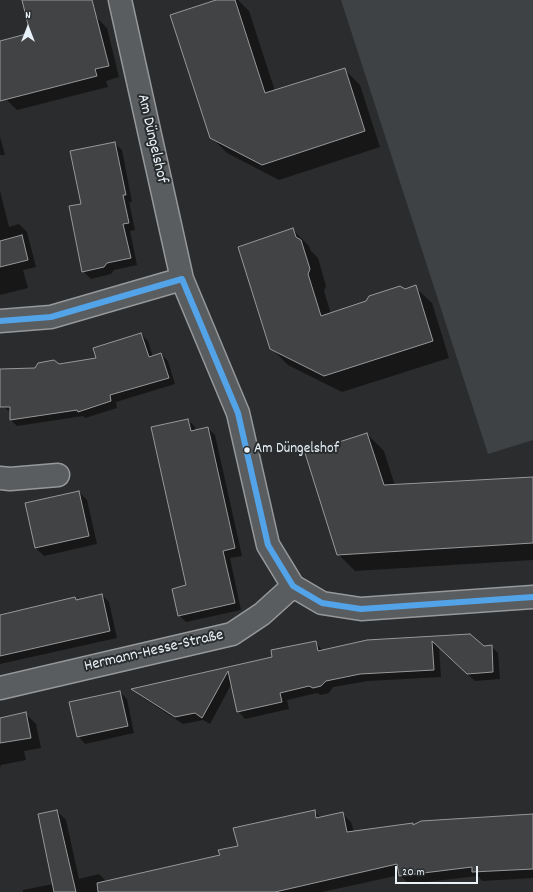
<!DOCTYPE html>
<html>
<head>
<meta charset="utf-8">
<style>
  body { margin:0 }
  #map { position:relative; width:533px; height:892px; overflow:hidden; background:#2b2c2d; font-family:Dekko,sans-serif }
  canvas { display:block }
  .north { position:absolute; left:8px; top:8px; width:40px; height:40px; -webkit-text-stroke:3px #2a2d2e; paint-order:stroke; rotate:0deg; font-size:11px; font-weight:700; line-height:16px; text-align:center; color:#e8f1f8 }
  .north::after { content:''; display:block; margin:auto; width:14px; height:18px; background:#e8f1f8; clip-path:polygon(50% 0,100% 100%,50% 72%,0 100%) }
  .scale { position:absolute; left:395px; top:866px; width:83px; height:18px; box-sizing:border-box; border:2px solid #e8f1f8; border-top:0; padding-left:5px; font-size:12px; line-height:14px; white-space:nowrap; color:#e8f1f8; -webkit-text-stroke:3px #2a2d2e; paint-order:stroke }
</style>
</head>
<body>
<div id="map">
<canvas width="533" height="892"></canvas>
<div class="north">N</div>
<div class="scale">20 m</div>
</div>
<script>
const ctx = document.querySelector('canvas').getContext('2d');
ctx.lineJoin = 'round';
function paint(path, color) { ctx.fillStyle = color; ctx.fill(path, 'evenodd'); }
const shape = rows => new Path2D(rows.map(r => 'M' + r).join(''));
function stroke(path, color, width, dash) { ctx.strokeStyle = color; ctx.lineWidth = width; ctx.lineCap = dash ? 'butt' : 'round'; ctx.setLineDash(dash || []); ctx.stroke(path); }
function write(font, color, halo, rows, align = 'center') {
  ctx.font = font + ' Dekko,sans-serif'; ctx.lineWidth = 4; ctx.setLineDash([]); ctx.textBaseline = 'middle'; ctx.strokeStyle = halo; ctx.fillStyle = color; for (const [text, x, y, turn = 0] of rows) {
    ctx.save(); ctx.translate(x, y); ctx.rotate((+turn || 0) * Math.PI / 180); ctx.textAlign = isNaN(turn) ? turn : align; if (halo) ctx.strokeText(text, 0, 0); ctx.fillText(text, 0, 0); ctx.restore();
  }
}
paint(shape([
  [341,0,533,0,533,440,488,454]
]), '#3f4244');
paint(shape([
  [23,0,86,0,96,17,107,28,119,77,106,81,108,87,17,110,6,99,0,86,0,42,32,34],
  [219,0,238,0,249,11,275,91,344,69,360,85,380,147,279,180,227,153,211,137],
  [0,137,5,155,0,155],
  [114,143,122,150,132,202,129,202,135,230,130,231,137,265,114,270,111,274,91,279,83,271,82,205],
  [0,191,9,227,19,224,27,232,36,267,23,270,28,288,0,295],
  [293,230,309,246,311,251,318,258,326,286,324,291,331,314,415,287,432,303,449,358,342,392,288,365,271,348],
  [141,334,148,341,153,357,161,354,168,361,175,384,116,402,117,408,85,418,83,416,17,426,11,420,11,413,4,407,0,398,0,370,22,370,98,359],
  [188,420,195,427,196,431,208,428,215,435,242,556,230,558,241,610,186,622,179,615,188,586],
  [367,434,384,451,395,486,533,478,533,560,355,571,338,554],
  [79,492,87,500,97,544,44,556,36,548],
  [102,595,109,602,117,638,0,664,0,616,75,599,77,601],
  [470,635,484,647,491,646,498,653,500,679,475,681,439,647,441,677,368,681,333,687,329,693,321,695,317,693,287,700,289,709,245,719,238,711,232,683,210,724,203,720,183,724,140,696,133,689,273,658,315,642,323,651],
  [120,692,127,699,134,733,85,744,78,736],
  [25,713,36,724,41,748,24,751,26,760,1,765,0,768,0,719],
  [57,811,66,820,79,879,99,874,107,882,221,855,314,811,321,818,342,813,351,822,354,832,413,824,414,826,533,815,533,878,482,881,478,876,409,884,400,875,322,892,23,892,23,890,53,884]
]), '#0007');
const building = shape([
  [22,0,92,0,109,66,95,69,97,76,0,101,0,41,30,33,22,0],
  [216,0,235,0,265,93,345,68,365,131,262,165,210,138,170,15,216,0],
  [115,142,126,195,123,195,129,223,123,224,131,258,107,263,104,267,82,272,69,206,81,204,70,151,115,142],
  [293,228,296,237,301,240,310,269,308,274,321,316,366,301,369,296,400,286,405,289,416,285,433,341,324,376,270,349,238,247,293,228],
  [22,235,28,260,0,267,0,241,22,235],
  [141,333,149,357,161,353,169,378,110,395,111,401,78,412,77,410,10,420,10,407,0,407,0,369,35,368,38,363,54,360,59,364,96,358,93,348,141,333],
  [188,419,191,431,208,427,235,548,223,551,235,603,178,616,172,589,186,585,151,427,188,419],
  [367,433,384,485,533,477,533,543,337,555,305,453,367,433],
  [79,491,89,536,35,548,25,503,79,491],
  [102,594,110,631,0,656,0,615,75,597,76,600,102,594],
  [470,634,484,646,492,645,493,672,467,674,432,641,434,670,360,674,326,681,321,686,313,688,309,686,280,693,282,702,237,712,228,671,202,718,195,713,175,717,131,689,272,657,271,650,316,641,318,651,367,640,470,634],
  [120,691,128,726,77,737,69,702,120,691],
  [26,712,31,738,0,743,0,718,26,712],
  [57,810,69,862,76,892,54,892,38,814,57,810],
  [315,810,316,818,343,812,347,832,413,823,413,825,421,821,533,814,533,869,472,872,472,867,399,876,397,864,275,892,98,892,97,883,220,855,218,850,238,846,233,828,315,810]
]);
paint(building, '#424344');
stroke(building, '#96989a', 1);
const minor = shape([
  [120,0,182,279,238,413,268,545,293,586,322,603,361,609,533,597],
  [0,321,51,317,182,279],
  [0,478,10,479,58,475],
  [0,688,232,634,262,614,293,586]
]);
stroke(minor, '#96989a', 25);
stroke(minor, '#5a5d60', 22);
stroke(shape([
  [182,279,238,413,268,545,293,586,322,603,361,609,533,597],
  [0,321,51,317,182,279]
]), '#53a3e8', 6);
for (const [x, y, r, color] of [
  [247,450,3.5,"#e8f1f8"]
]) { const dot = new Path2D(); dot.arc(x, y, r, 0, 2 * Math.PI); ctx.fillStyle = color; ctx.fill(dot); stroke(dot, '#2a2d2e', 1.5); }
write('15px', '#e8f1f8', '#2a2d2e', [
  ["Am Düngelshof",254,450]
], 'left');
write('16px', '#e8f1f8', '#2a2d2e', [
  ["Am Düngelshof",151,139,77],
  ["Hermann-Hesse-Straße",154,652,-13]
]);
</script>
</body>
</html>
